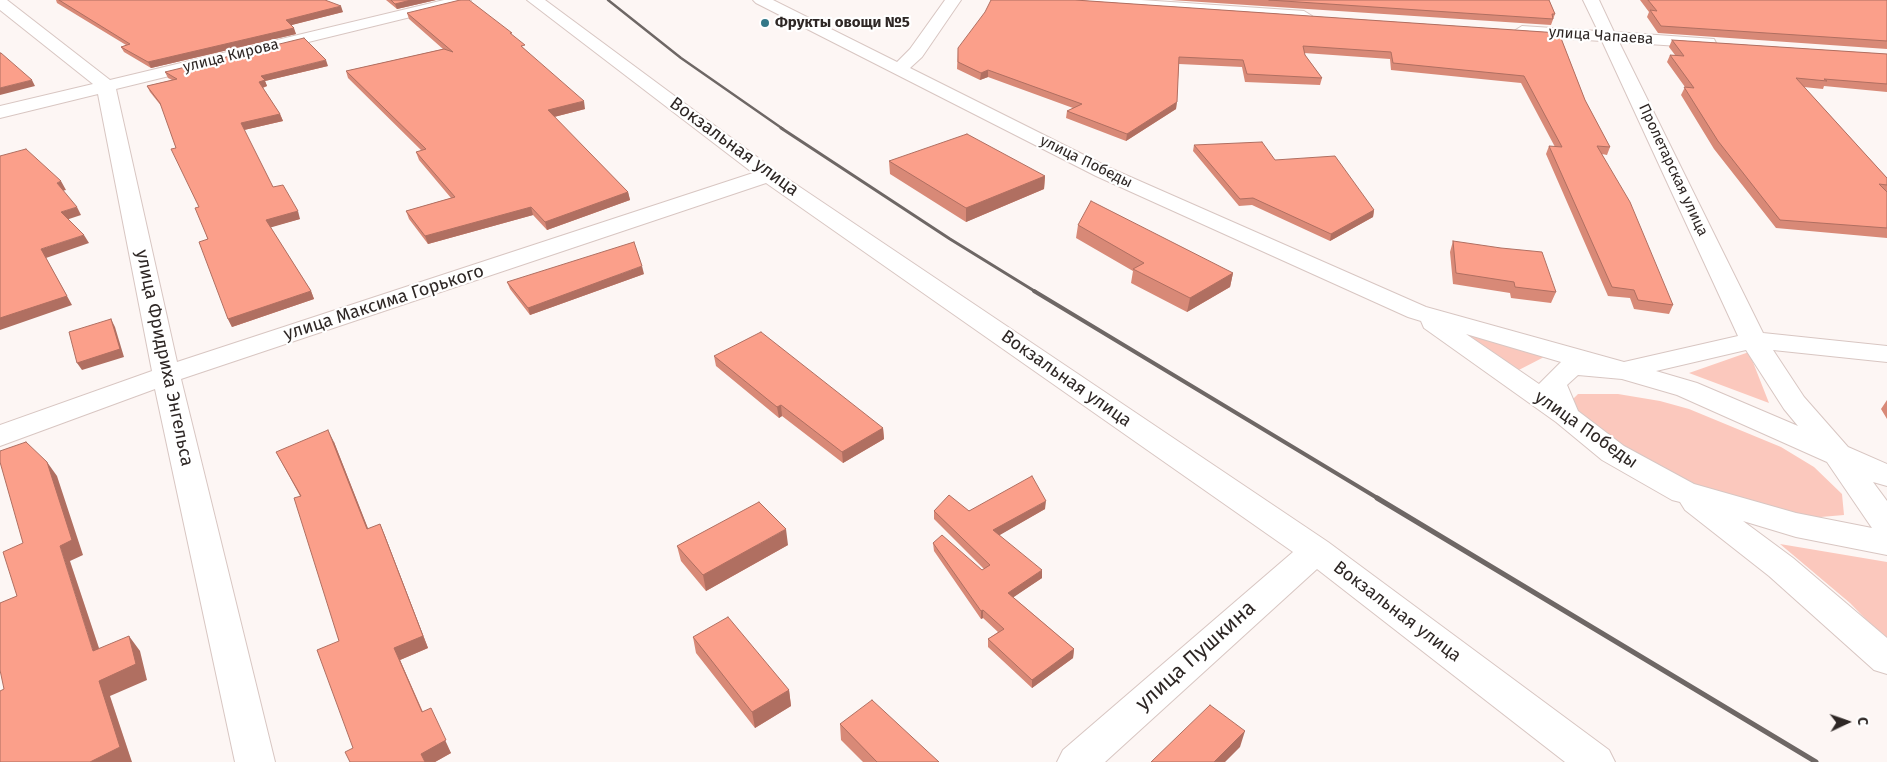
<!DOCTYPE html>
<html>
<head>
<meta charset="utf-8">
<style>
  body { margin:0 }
  #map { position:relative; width:1887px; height:762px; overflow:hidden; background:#fdf6f4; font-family:"Fira Sans",sans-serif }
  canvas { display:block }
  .north { position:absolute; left:1822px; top:697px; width:50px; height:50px; -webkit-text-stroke:4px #fff; paint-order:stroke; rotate:87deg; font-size:14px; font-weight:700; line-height:20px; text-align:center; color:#2e2725 }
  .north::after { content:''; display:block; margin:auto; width:18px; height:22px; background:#2e2725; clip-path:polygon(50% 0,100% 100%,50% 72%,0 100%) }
</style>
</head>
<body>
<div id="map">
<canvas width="1887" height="762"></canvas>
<div class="north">С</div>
</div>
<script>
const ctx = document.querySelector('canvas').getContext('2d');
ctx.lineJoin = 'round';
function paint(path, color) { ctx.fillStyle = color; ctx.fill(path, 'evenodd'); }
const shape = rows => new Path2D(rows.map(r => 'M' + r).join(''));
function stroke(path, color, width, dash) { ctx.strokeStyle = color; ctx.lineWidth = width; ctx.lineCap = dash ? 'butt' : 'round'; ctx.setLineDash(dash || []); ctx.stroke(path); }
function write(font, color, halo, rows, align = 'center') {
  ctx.font = font + ' "Fira Sans",sans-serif'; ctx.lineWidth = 4.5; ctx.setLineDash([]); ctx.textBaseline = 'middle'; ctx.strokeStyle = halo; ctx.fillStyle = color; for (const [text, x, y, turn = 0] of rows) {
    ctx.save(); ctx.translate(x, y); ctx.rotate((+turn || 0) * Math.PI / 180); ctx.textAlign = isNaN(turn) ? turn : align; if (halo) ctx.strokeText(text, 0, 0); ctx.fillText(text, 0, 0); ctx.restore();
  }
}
paint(shape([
  [1467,333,1546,356,1513,373],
  [1749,352,1769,403,1689,373],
  [1578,394,1618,394,1660,401,1689,409,1781,447,1814,467,1842,494,1844,515,1809,518,1702,488,1642,460,1581,417,1571,401],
  [1780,544,1887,562,1887,641,1850,603]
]), '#fbc8bd');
const minor = shape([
  [0,0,7,0,110,80,444,0,471,0,468,3,116,89,177,362,753,173,527,0,545,0,776,171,1328,542,1609,750,1615,762,1565,762,1317,569,1105,762,1057,762,1063,750,1293,552,766,183,181,379,275,762,235,762,155,389,0,446,0,425,152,371,98,94,0,118,0,106,93,84,0,10,0,0],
  [753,0,773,0,897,62,910,49,945,0,961,0,922,57,910,68,1110,168,1426,307,1624,362,1738,336,1602,41,1522,36,1514,31,1522,26,1598,31,1583,0,1599,0,1614,32,1714,39,1716,43,1714,47,1708,48,1619,42,1763,333,1887,346,1887,362,1773,350,1804,397,1848,447,1887,464,1887,486,1873,482,1887,501,1887,555,1796,537,1743,521,1793,558,1887,638,1887,674,1874,670,1769,576,1685,510,1680,502,1672,500,1602,460,1556,422,1424,328,1421,321,1408,317,1096,176,756,3,753,0],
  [1466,334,1561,362,1539,384,1466,334],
  [1746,350,1784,409,1798,426,1697,383,1656,371,1746,350],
  [1578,375,1622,379,1677,395,1827,462,1872,528,1796,513,1694,484,1624,446,1578,411,1567,385,1578,375],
  [1067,0,1141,0,1304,11,1312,16,1304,21,1075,5,1067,0]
]);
stroke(minor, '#d8c6c2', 2);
paint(minor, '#fff');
stroke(shape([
  [608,0,681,58,783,129]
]), '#6e6765', 2.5);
stroke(shape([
  [781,128,950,239,1036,292]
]), '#6e6765', 3);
stroke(shape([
  [1034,291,1379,499]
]), '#6e6765', 4);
stroke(shape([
  [1377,498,1816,762]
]), '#6e6765', 5);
paint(shape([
  [56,0,325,0,343,12,291,25,296,34,151,68,124,52,121,47,126,45,57,3],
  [386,0,436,0,397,9],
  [1075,0,1559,33,1585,100,1610,147,1607,155,1602,154,1673,305,1669,314,1634,309,1630,298,1608,296,1546,154,1549,146,1555,147,1521,83,1391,70,1390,59,1304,53,1305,55,1322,78,1320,85,1245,82,1242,67,1179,64,1176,109,1126,141,1066,118,1067,111,1073,108,988,77,980,80,957,69,958,48],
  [1171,0,1549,0,1555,14,1551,25],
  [1640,0,1887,0,1887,49,1658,33,1647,17,1649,12],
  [407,13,512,35,526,51,585,109,554,117,628,192,630,200,547,230,533,215,428,244,409,219,406,211,451,198,419,160,416,152,422,151,348,78,346,71,443,49,409,19],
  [1672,40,1887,54,1887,92,1824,86,1823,89,1804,87,1887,178,1887,238,1776,228,1714,149,1681,95,1685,87,1667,62,1670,55,1675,55,1669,47],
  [328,66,265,81,267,86,263,88,280,114,283,121,244,130,273,187,300,219,270,227,311,291,314,299,232,327,228,319,199,207,176,148,162,107,150,92,147,86,172,80,168,78,165,72],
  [1194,145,1275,160,1374,210,1373,217,1330,241,1252,205,1239,206,1193,151],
  [889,161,1045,176,1044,189,966,222,890,174],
  [1078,225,1233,273,1230,287,1187,312,1131,283,1133,271,1076,238],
  [1453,241,1556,292,1551,303,1511,298,1510,293,1453,284,1450,252],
  [644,274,530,315,510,289,507,282],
  [714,356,883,428,884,439,843,463,782,416,779,418,716,366],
  [1887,400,1887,419,1881,409],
  [334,442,368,529,380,524,385,536,428,648,400,660,423,712,451,753,435,762,350,762,353,748,339,641,300,496,276,452],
  [1045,509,999,535,1042,578,1013,597,1074,649,1073,658,1032,688,988,647,988,639,998,632,983,618,981,619,934,551,933,543,982,570,984,569,934,519,934,511],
  [788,545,706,591,681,561,677,546],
  [693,637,789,690,791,706,755,728,696,653],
  [840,724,939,762,863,762,841,740]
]), '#d88977');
paint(shape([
  [411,0,436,0,397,9,395,4],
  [341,6,343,12,288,26,286,20],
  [294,28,296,34,151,68,148,62],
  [326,60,328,66,265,81,267,86,261,88,259,82,261,76],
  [988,70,988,77,980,80,981,73],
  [32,80,35,86,0,95,0,88],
  [584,101,585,109,550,118,548,110],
  [1177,102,1176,109,1126,141,1127,134],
  [280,114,283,121,244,130,241,123],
  [1045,176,1044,189,966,222,966,208],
  [61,181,66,190,62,191,57,183],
  [628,192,630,200,547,230,545,222],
  [77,207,81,215,66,220,61,212],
  [531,207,533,215,428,244,425,236],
  [1374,210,1373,217,1330,241,1331,234],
  [298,211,300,219,269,228,266,220],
  [84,235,89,243,46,258,72,305,0,330,0,318,41,249],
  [642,266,644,274,530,315,528,308],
  [1233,273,1230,287,1187,312,1190,298],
  [311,291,314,299,232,327,228,319],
  [111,319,115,327,124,357,82,370,77,363],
  [781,405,782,416,779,418,777,407],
  [883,428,884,439,843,463,842,452],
  [328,430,334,442,373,541,367,529],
  [47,462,57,476,83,555,70,561,105,666,93,651,60,546],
  [1046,501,1045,509,993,539,993,530],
  [380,524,385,536,428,648,400,660,428,725,394,648],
  [786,529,788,545,706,591,703,575],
  [1042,570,1042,578,1008,601,1008,593],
  [983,610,983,618,981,619,981,611],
  [129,636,140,651,147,680,110,696,132,762,90,762,99,681],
  [1074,649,1073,658,1032,688,1032,680],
  [789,690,791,706,755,728,752,712],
  [436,720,451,753,435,762,425,762,421,754],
  [1245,731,1240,747,1225,762,1214,762]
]), '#b06f61');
const building = shape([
  [59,0,325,0,341,6,286,20,294,28,148,62,121,47,130,44,59,0],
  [391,0,411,0,395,4,391,0],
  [460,0,469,0,512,33,510,33,525,45,521,46,584,101,548,110,628,192,545,222,531,207,425,236,406,211,455,197,416,152,426,149,346,71,444,49,453,52,407,13,460,0],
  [991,0,1075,0,1559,33,1585,100,1610,147,1597,146,1630,202,1673,305,1638,300,1634,290,1612,287,1549,146,1562,147,1524,76,1393,63,1391,52,1303,46,1305,55,1322,78,1247,74,1243,60,1179,57,1177,102,1127,134,1067,111,1082,104,988,70,981,73,958,62,958,48,985,12,991,0],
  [1269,0,1549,0,1555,14,1552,14,1553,19,1269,0],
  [1648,0,1887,0,1887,41,1661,26,1650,10,1657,11,1648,0],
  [304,38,326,60,261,76,265,80,259,82,280,114,241,123,273,187,283,185,298,211,266,220,311,291,228,319,199,242,208,239,195,208,199,207,171,149,176,148,160,103,147,86,177,79,165,72,304,38],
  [1672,40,1887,54,1887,84,1824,79,1827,81,1796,78,1887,178,1887,185,1879,184,1887,192,1887,228,1780,220,1718,141,1684,87,1694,88,1670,55,1684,56,1672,40],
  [0,53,1,53,32,80,0,88,0,53],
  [967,134,1045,176,966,208,889,161,967,134],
  [1262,142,1275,160,1335,156,1374,210,1331,234,1253,198,1240,199,1194,145,1262,142],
  [26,149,61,181,57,183,77,207,61,212,84,235,41,249,67,296,0,318,0,156,26,149],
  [1091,201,1233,273,1190,298,1133,269,1144,263,1078,225,1091,201],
  [1453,241,1501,248,1542,252,1556,292,1515,287,1514,282,1456,273,1453,241],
  [634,242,642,266,528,308,507,282,634,242],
  [111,319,120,349,77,363,69,332,111,319],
  [761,332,883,428,842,452,781,405,777,407,714,356,761,332],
  [328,430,367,529,380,524,423,636,394,648,422,712,431,708,446,740,421,754,425,762,350,762,345,752,353,748,317,650,339,641,294,498,301,496,276,452,328,430],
  [26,442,47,462,72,540,60,546,93,651,129,636,136,664,99,681,120,747,90,762,0,762,0,691,4,689,0,670,0,603,17,596,3,552,23,543,0,462,0,451,26,442],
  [1032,476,1046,501,993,530,1042,570,1008,593,1074,649,1032,680,988,639,1004,629,983,610,981,611,933,543,942,535,982,570,990,565,934,511,949,495,969,511,1032,476],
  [759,502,786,529,703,575,677,546,759,502],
  [728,617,789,690,752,712,693,637,728,617],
  [872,700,939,762,877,762,840,724,872,700],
  [1210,705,1245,731,1214,762,1151,762,1210,705]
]);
paint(building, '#fb9f8a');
stroke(building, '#b06f61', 1);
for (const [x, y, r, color] of [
  [765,23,5,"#347888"]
]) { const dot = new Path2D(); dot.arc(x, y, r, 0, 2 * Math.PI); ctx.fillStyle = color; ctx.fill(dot); stroke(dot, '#fff', 2); }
write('bold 15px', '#2e2725', '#fff', [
  ["Фрукты овощи №5",775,23]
], 'left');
write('15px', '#2e2725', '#fff', [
  ["улица Чапаева",1601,36,4],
  ["улица Кирова",231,56,-14],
  ["улица Победы",1086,162,26],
  ["Пролетарская улица",1673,170,65]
]);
write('18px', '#2e2725', '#fff', [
  ["Вокзальная улица",734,147,36],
  ["улица Максима Горького",384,303,-18],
  ["улица Фридриха Энгельса",164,358,78],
  ["Вокзальная улица",1066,379,35],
  ["улица Победы",1586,430,35],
  ["Вокзальная улица",1397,612,37]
]);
write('21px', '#2e2725', '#fff', [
  ["улица Пушкина",1196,656,-42]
]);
</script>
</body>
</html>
